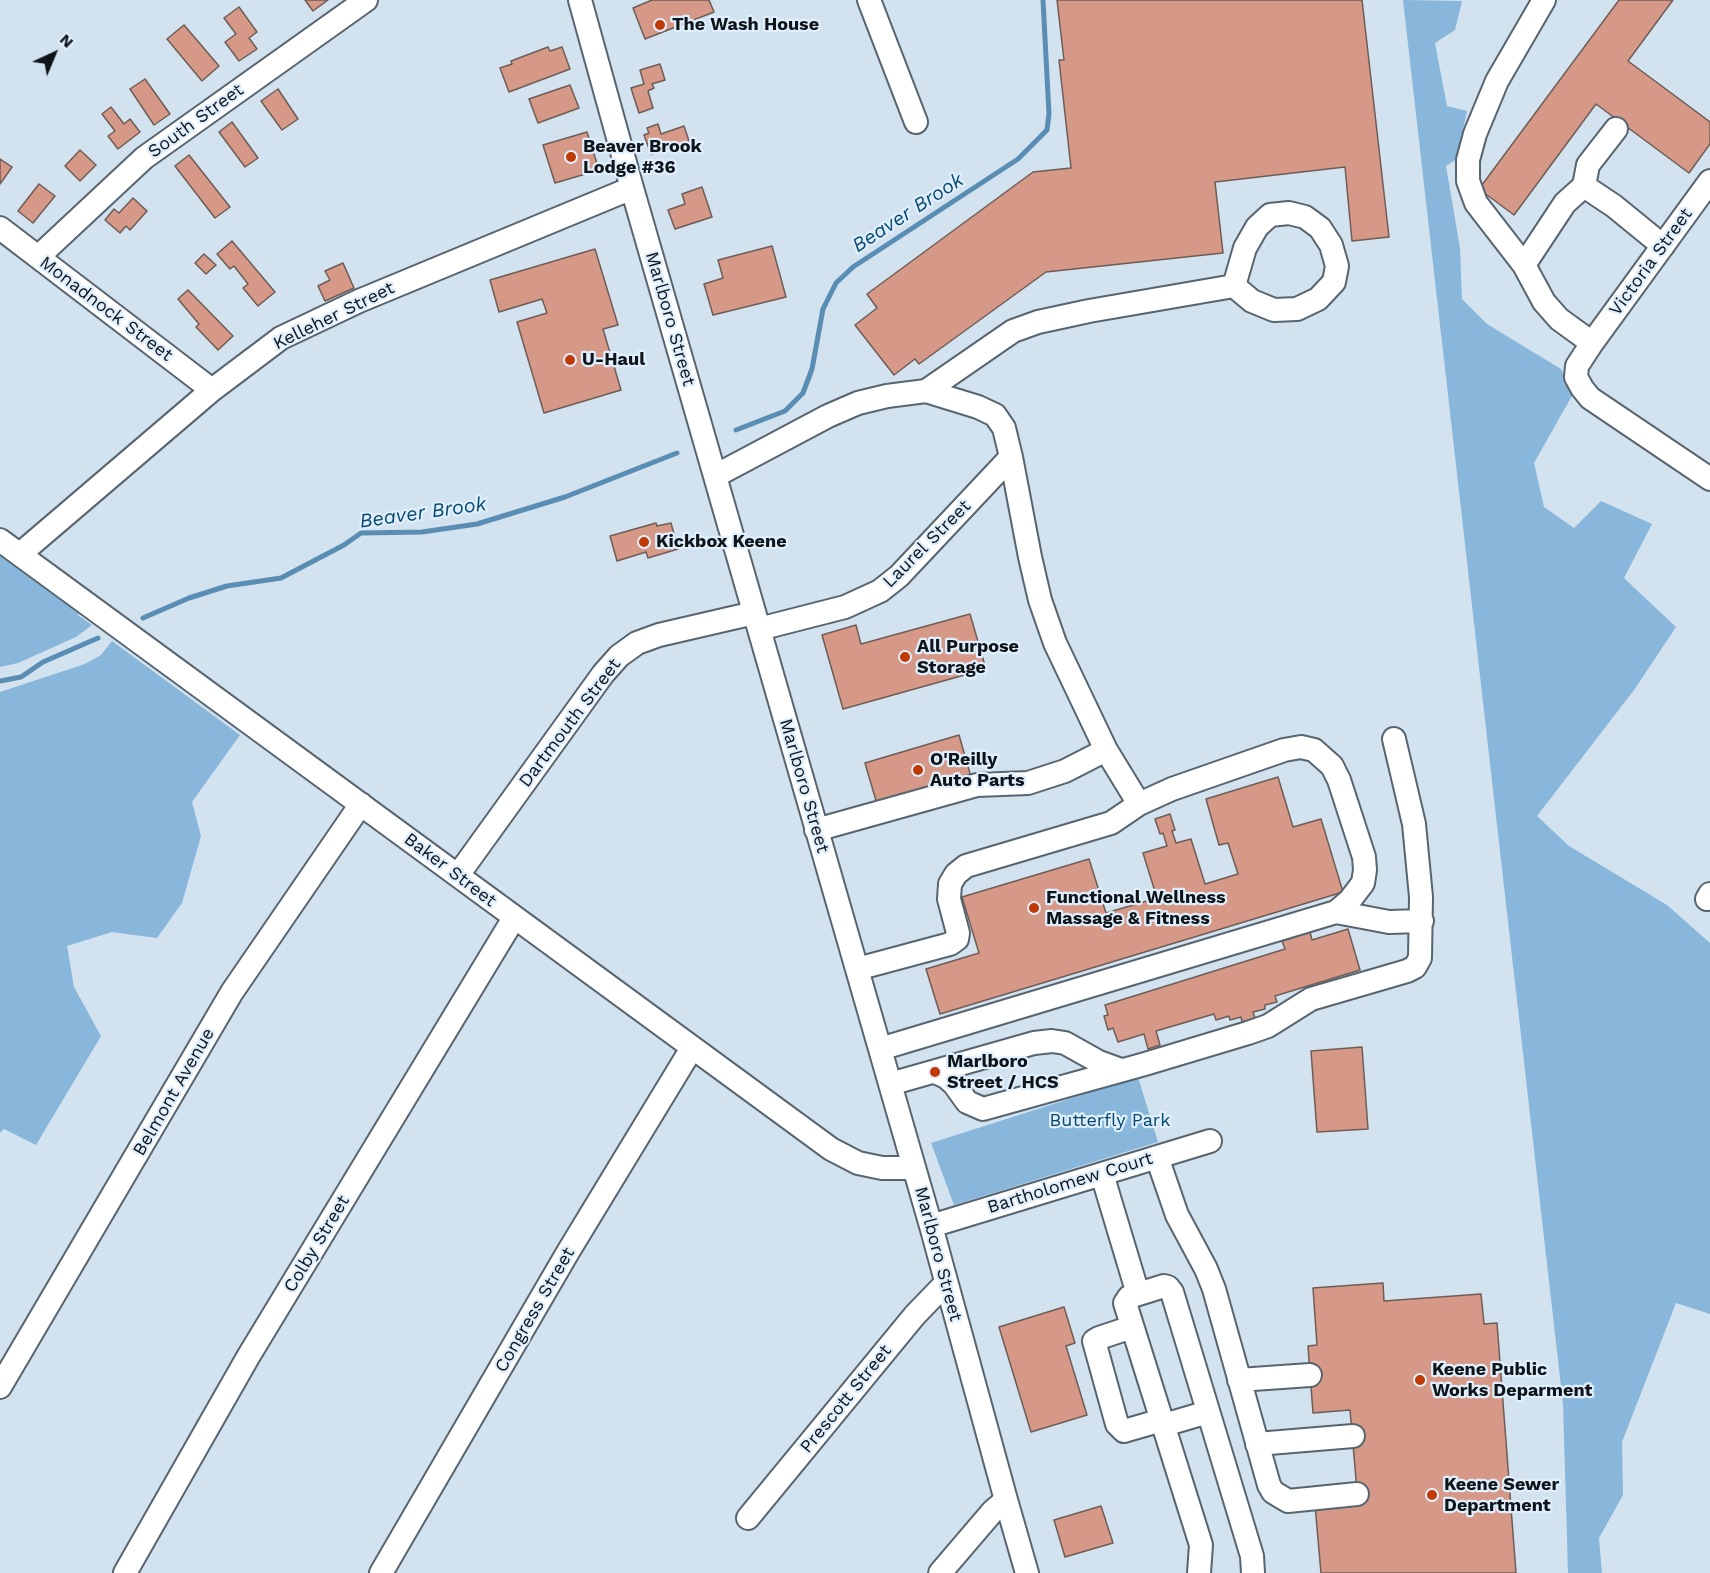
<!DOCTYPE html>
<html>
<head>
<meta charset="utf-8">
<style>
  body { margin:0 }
  #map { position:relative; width:1710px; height:1573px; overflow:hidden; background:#d2e2ef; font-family:"Work Sans",sans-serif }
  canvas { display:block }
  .north { position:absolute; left:24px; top:24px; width:60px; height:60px; -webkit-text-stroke:4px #dfeffd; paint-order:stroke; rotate:44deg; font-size:16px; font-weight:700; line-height:24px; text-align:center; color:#0e1418 }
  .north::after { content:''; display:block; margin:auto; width:21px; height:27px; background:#0e1418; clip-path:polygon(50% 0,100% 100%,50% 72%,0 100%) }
</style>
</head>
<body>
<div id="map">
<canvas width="1710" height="1573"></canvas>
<div class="north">N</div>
</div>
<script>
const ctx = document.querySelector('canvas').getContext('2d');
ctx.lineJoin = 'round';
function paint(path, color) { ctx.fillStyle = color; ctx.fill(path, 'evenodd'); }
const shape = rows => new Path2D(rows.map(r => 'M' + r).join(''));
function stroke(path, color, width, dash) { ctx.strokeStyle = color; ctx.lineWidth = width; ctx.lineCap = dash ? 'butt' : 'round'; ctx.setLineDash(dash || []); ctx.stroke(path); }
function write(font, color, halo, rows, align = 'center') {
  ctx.font = font + ' "Work Sans",sans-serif'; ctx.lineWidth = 4.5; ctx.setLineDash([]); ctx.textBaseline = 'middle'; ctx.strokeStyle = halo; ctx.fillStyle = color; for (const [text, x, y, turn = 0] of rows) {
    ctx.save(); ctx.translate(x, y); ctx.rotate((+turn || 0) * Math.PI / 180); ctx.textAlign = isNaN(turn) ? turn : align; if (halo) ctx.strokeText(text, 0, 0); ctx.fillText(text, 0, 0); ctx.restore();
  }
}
paint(shape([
  [1403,0,1462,1,1455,30,1435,43,1447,106,1467,111,1457,159,1446,166,1460,248,1462,299,1487,324,1561,369,1573,394,1534,463,1544,507,1574,528,1601,501,1652,524,1624,578,1676,627,1634,690,1537,816,1569,846,1667,905,1710,943,1710,1314,1676,1303,1622,1442,1623,1495,1599,1538,1602,1573,1568,1573,1563,1404],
  [0,551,81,609,78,615,92,625,76,637,18,663,0,667],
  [112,641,240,735,192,802,201,836,182,903,157,938,112,932,67,946,74,987,101,1036,36,1145,4,1129,0,1133,0,692,85,664,101,655],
  [1138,1077,1158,1142,954,1205,931,1143]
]), '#88b7db');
stroke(shape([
  [736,430,785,411,803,393,812,369,823,309,836,283,853,267,1018,159,1047,130,1049,114,1043,0],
  [143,618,189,598,227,586,281,578,344,545,361,533,422,532,477,524,565,497,677,453],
  [0,681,21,677,43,662,98,638]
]), '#5a8db3', 5);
const building = shape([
  [305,0,328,0,313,11,305,0],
  [652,0,709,0,714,12,645,39,633,8,652,0],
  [1057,0,1362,0,1389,237,1352,241,1345,167,1215,182,1223,253,1046,272,919,364,915,359,894,375,855,325,877,308,867,294,1033,172,1071,168,1059,60,1064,60,1057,0],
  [1619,0,1673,0,1628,61,1710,122,1710,144,1689,173,1596,104,1514,215,1479,189,1619,0],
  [239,7,257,32,249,38,257,49,239,61,225,42,236,34,224,18,239,7],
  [184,25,219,66,202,81,167,39,184,25],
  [548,47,550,51,562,47,570,69,509,92,500,68,512,64,511,61,548,47],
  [660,64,665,80,652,84,654,88,648,91,653,108,639,113,631,88,644,84,640,70,660,64],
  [145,79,170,114,154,125,130,89,145,79],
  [570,85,579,108,538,123,529,99,570,85],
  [278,89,298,119,282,130,261,101,278,89],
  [111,107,124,124,130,119,140,132,118,149,108,136,115,131,102,114,111,107],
  [232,122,258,158,245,167,219,132,232,122],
  [658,124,661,134,684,126,689,141,651,154,644,135,649,133,647,128,658,124],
  [587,132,599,170,555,183,543,145,587,132],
  [80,150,96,165,80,181,65,166,80,150],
  [189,155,230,207,215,218,175,166,189,155],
  [0,159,12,167,0,184,0,159],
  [39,184,55,196,33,223,18,211,39,184],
  [702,187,712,217,675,229,668,210,685,204,682,194,702,187],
  [133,198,147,211,130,230,126,226,120,233,105,220,114,209,119,213,133,198],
  [232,241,275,292,258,306,243,288,248,284,234,266,230,269,217,254,232,241],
  [772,246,786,297,713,315,704,284,723,278,718,260,772,246],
  [595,249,618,325,603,329,621,390,544,413,517,322,547,313,542,299,499,312,490,280,595,249],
  [204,254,216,265,206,274,195,263,204,254],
  [343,263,354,288,325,301,318,286,330,280,325,271,343,263],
  [188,290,233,336,218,350,196,327,199,324,178,299,188,290],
  [656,523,657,526,671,523,678,549,648,558,646,552,617,561,610,536,656,523],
  [970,614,986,669,843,709,822,635,856,625,861,644,970,614],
  [959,735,971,777,877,804,865,763,959,735],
  [1278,777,1293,827,1321,819,1343,892,940,1014,926,969,979,953,962,897,1089,859,1106,913,1157,898,1143,853,1167,846,1163,833,1160,834,1155,819,1170,814,1175,830,1172,831,1176,843,1191,839,1205,884,1238,874,1228,843,1219,845,1206,799,1278,777],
  [1348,929,1360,970,1275,996,1277,1002,1265,1005,1265,1009,1253,1012,1255,1018,1242,1022,1241,1017,1230,1020,1229,1016,1216,1020,1214,1014,1156,1031,1160,1045,1148,1049,1144,1034,1118,1042,1113,1028,1108,1030,1104,1016,1108,1015,1105,1005,1285,949,1282,941,1310,932,1312,940,1348,929],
  [1362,1047,1368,1129,1317,1132,1311,1051,1362,1047],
  [1383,1283,1384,1301,1481,1294,1484,1324,1497,1323,1516,1573,1321,1573,1315,1505,1358,1502,1350,1410,1313,1413,1308,1346,1317,1345,1313,1288,1383,1283],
  [1064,1307,1075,1343,1066,1346,1087,1415,1031,1432,999,1327,1064,1307],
  [1101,1506,1113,1543,1065,1557,1054,1520,1101,1506]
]);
paint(building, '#d79987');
stroke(building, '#6e5c56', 1.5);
const minor = shape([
  [580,0,632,188,931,1226,1006,1500,1027,1573],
  [869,0,916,122],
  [1544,0,1497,81,1475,134,1468,160,1468,181,1476,203,1524,265,1544,302,1559,319,1592,343],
  [1710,181,1592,343,1577,366,1576,377,1582,388,1590,398,1710,479],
  [1584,186,1614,206,1663,246],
  [1289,213,1305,217,1320,228,1331,245,1337,266,1334,282,1318,299,1297,309,1274,310,1252,301,1234,286,1245,248,1257,227,1270,215,1289,213],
  [0,228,212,390],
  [38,257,144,158,366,0],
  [1524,265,1565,203,1584,186,1588,165,1616,129],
  [926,391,1013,331,1038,322,1089,311,1234,286],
  [715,476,828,416,858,403,887,396,926,391,978,407,995,415,1004,428,1011,457,1030,557,1040,600,1055,643,1106,750,1139,804,1172,789,1284,750,1301,747,1314,750,1332,766,1339,780,1364,857,1365,870,1363,883,1350,900,1336,912,880,1049],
  [0,540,831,1149,858,1163,882,1168,913,1168],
  [20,554,212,390,281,338,359,301,632,188],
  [759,629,845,607,880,591,899,576,1011,457],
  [816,830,977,785,1028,783,1065,771,1106,750],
  [458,875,603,674,619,656,637,643,659,635,754,613],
  [1707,899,1710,894],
  [1336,912,1389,922,1422,921],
  [857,969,950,944,957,939,958,933,949,899,950,884,956,874,966,866,1111,823,1139,804],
  [935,1072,946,1077,954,1084,967,1102,983,1109,1145,1064,1248,1033,1268,1026,1311,999,1407,971,1415,967,1420,958,1421,897,1414,824,1394,739],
  [890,1084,1034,1043,1052,1041,1065,1043,1099,1062,1121,1070],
  [1157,1157,1177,1215,1206,1269,1214,1289,1269,1485,1273,1492,1288,1501,1357,1494],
  [1102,1174,1138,1294],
  [931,1226,1210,1141],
  [1132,1327,1099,1338,1094,1341,1117,1424,1124,1431,1162,1420],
  [1239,1380,1310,1375],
  [0,1387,232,992,361,804],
  [1164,1425,1208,1412],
  [1257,1444,1353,1436],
  [748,1518,915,1315,946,1283],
  [125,1573,248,1357,514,918],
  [381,1573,568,1252,692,1048],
  [940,1573,993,1511,1006,1500],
  [1199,1573,1201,1545,1125,1303,1129,1297,1164,1286,1168,1287,1172,1292,1252,1556,1253,1573]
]);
stroke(minor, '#576570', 26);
stroke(minor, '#fff', 22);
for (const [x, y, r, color] of [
  [660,25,6,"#c13905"],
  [571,157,6,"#c13905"],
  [570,360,6,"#c13905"],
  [644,542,6,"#c13905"],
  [905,657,6,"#c13905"],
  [918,770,6,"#c13905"],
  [1034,908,6,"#c13905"],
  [935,1072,6,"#c13905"],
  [1420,1380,6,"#c13905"],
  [1432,1495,6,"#c13905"]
]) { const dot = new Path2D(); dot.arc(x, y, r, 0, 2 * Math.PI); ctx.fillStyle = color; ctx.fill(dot); stroke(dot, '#dfeffd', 2); }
write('bold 18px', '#0e1418', '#dfeffd', [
  ["The Wash House",672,25],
  ["Beaver Brook",583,147],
  ["Lodge #36",583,168],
  ["U-Haul",582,360],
  ["Kickbox Keene",656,542],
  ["All Purpose",917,647],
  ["Storage",917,668],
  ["O'Reilly",930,760],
  ["Auto Parts",930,781],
  ["Functional Wellness",1046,898],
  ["Massage & Fitness",1046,919],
  ["Marlboro",947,1062],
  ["Street / HCS",947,1083],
  ["Keene Public",1432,1370],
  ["Works Deparment",1432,1391],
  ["Keene Sewer",1444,1485],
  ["Department",1444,1506]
], 'left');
write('18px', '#0e1418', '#dfeffd', [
  ["South Street",196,121,-36],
  ["Victoria Street",1651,262,-54],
  ["Monadnock Street",106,309,37],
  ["Kelleher Street",334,316,-26],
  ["Marlboro Street",670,319,74],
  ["Laurel Street",927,544,-45],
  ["Dartmouth Street",570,723,-53],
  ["Marlboro Street",804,786,74],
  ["Baker Street",450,870,37],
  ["Belmont Avenue",174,1092,-60],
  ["Bartholomew Court",1070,1183,-17],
  ["Colby Street",317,1244,-59],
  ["Marlboro Street",938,1254,75],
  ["Congress Street",535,1310,-60],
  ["Prescott Street",846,1399,-51]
]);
write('18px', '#04466c', '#dfeffd', [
  ["Butterfly Park",1110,1121]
]);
write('italic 20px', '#0a4a70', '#dfeffd', [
  ["Beaver Brook",908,213,-33],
  ["Beaver Brook",423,513,-8]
]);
</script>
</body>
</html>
